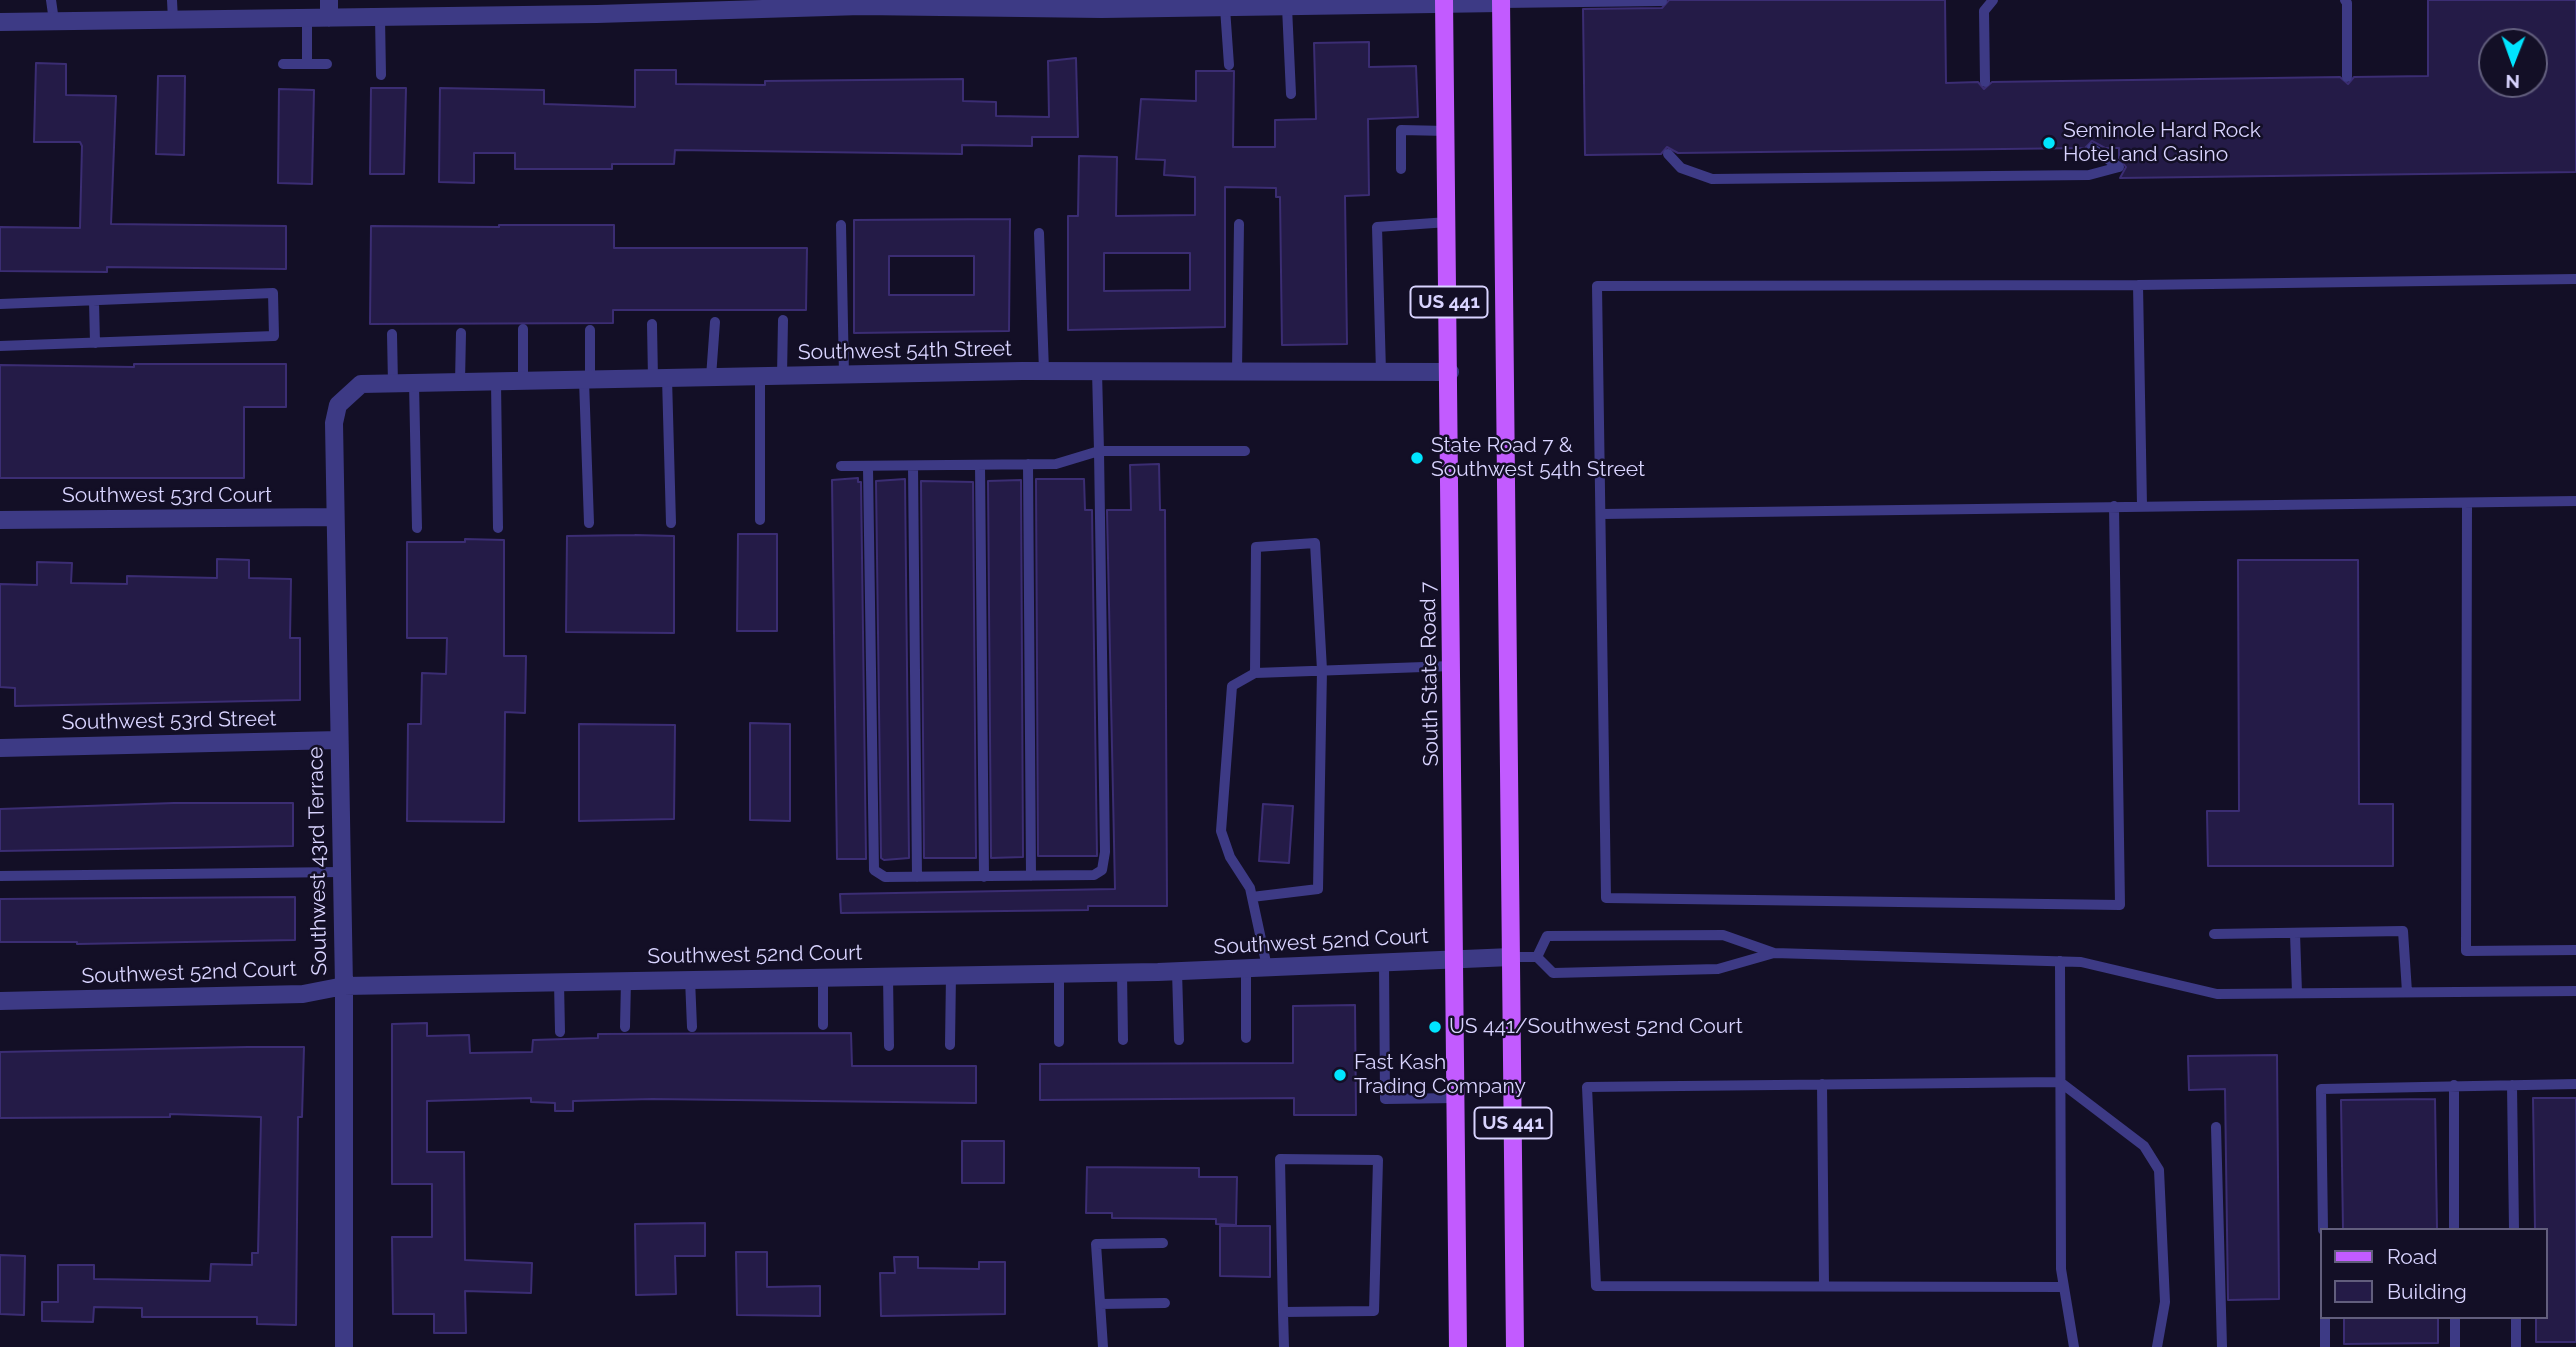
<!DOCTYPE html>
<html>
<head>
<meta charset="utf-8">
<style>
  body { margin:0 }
  #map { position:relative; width:2576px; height:1347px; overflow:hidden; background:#130f26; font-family:Raleway,sans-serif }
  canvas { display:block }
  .legend { position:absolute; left:2320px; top:1228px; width:228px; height:91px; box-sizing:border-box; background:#130f26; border:2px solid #625e7d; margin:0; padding:9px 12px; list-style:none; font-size:21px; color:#d9d4ff }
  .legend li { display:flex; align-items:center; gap:14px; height:35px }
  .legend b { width:35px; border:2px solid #625e7d }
  .north { position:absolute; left:2478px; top:28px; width:70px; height:70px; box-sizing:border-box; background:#130f26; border:2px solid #625e7d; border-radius:50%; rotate:181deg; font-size:19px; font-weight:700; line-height:28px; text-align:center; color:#d9d4ff }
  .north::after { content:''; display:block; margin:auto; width:24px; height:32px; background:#00e5ff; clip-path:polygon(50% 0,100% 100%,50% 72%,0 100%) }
</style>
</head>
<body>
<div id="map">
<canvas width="2576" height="1347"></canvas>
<ul class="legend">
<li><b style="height:9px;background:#c25bff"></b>Road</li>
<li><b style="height:19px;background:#241b47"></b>Building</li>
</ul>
<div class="north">N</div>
</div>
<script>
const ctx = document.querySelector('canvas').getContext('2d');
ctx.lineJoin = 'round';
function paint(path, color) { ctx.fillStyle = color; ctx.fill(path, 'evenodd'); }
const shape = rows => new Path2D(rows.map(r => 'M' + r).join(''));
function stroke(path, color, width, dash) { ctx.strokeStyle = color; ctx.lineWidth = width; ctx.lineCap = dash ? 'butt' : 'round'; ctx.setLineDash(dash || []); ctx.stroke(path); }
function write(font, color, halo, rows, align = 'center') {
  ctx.font = font + ' Raleway,sans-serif'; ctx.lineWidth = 5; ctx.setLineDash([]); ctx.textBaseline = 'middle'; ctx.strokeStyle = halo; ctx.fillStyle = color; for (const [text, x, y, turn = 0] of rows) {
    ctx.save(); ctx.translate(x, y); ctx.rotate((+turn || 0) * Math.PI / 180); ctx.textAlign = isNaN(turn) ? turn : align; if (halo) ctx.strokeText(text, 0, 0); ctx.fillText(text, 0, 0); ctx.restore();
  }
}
const building = shape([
  [1669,0,1945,0,1946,83,1978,82,1984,89,1992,82,2340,77,2348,84,2354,77,2428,76,2428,0,2576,0,2576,172,2120,178,2126,167,2119,158,2119,148,2105,148,2092,141,2085,148,1678,153,1667,147,1661,154,1585,155,1583,9,1662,8,1669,0],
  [2492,42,2534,42,2534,84,2492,84,2492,42],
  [1369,42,1369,67,1416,66,1418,117,1368,119,1369,195,1345,196,1347,344,1282,345,1280,197,1276,197,1276,188,1225,187,1225,327,1068,330,1068,216,1078,216,1079,156,1117,157,1116,216,1195,215,1195,177,1164,175,1165,160,1136,159,1141,99,1196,101,1196,71,1234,71,1233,147,1275,147,1275,120,1316,119,1314,43,1369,42],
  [1104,253,1190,253,1190,290,1104,291,1104,253],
  [1076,58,1078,137,1032,137,1032,146,962,145,962,154,675,150,674,164,612,164,612,169,515,169,515,153,474,153,474,183,439,182,440,88,544,90,544,104,635,107,635,70,676,70,676,84,765,85,765,81,963,79,963,101,996,102,996,116,1049,117,1048,61,1076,58],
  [36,63,66,64,66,95,116,96,111,224,286,226,286,269,107,267,107,272,0,271,0,227,80,228,82,146,80,142,34,142,36,63],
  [158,76,185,76,184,155,156,154,158,76],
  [371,88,406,88,404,174,370,174,371,88],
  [279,89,314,90,312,184,278,183,279,89],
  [1010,219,1009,331,854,333,854,220,1010,219],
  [889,256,974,256,974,295,889,295,889,256],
  [499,225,614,225,614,248,807,248,806,310,613,310,613,323,370,324,371,226,499,227,499,225],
  [134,364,286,364,286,407,244,407,244,478,0,478,0,365,134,367,134,364],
  [1159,464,1160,510,1165,510,1167,906,1088,906,1088,910,841,913,840,894,1115,889,1107,510,1131,510,1130,465,1159,464],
  [858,478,858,482,861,482,866,859,837,859,832,480,858,478],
  [905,479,909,858,884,860,881,858,876,481,905,479],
  [1036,479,1084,479,1085,510,1092,510,1097,856,1038,856,1036,479],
  [1021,480,1023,857,991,858,988,481,1021,480],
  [921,481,973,482,976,858,924,858,921,481],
  [738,534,777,534,777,631,737,631,738,534],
  [635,535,674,536,674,633,566,632,567,536,635,535],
  [465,539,504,540,504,656,526,656,525,713,505,712,504,822,407,821,408,724,421,724,422,673,446,674,447,638,407,638,407,542,465,542,465,539],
  [217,559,249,560,249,578,291,579,290,638,300,638,300,700,15,706,15,688,0,687,0,584,37,585,37,562,72,563,71,583,127,584,127,576,217,578,217,559],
  [2238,560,2358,560,2359,804,2393,804,2393,866,2208,866,2207,811,2239,811,2238,560],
  [750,723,790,724,790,821,750,820,750,723],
  [579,724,675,725,674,819,579,821,579,724],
  [174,803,293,803,293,846,0,851,0,809,174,803],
  [1263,804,1293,806,1289,863,1259,861,1263,804],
  [295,897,295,940,77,944,77,942,0,942,0,899,295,897],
  [1355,1005,1356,1115,1294,1115,1294,1098,1040,1100,1040,1064,1293,1063,1293,1006,1355,1005],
  [427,1023,427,1036,469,1035,470,1053,532,1052,533,1040,598,1038,598,1034,851,1033,852,1066,976,1066,976,1103,652,1099,573,1101,573,1111,555,1111,555,1103,531,1102,531,1098,427,1101,427,1152,464,1152,465,1260,532,1263,531,1293,465,1291,466,1333,434,1333,434,1314,393,1314,392,1237,432,1237,432,1184,392,1184,392,1024,427,1023],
  [248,1047,304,1047,302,1117,298,1117,296,1325,257,1324,257,1317,142,1317,142,1308,94,1307,93,1322,42,1321,42,1302,58,1302,58,1265,94,1265,94,1279,210,1281,211,1264,252,1265,252,1253,258,1253,261,1117,170,1114,170,1117,0,1118,0,1052,248,1047],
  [2277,1055,2279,1299,2228,1300,2225,1089,2189,1090,2188,1056,2277,1055],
  [2533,1098,2576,1098,2576,1342,2536,1342,2536,1317,2546,1317,2546,1230,2535,1230,2533,1098],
  [2435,1099,2437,1230,2343,1230,2341,1100,2435,1099],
  [962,1141,1004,1141,1004,1183,962,1183,962,1141],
  [1087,1167,1199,1168,1199,1177,1237,1177,1236,1225,1216,1224,1216,1219,1112,1218,1112,1213,1086,1213,1087,1167],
  [705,1223,705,1256,675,1256,676,1294,636,1295,635,1224,705,1223],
  [1220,1226,1270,1226,1270,1277,1220,1276,1220,1226],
  [736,1252,767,1252,767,1287,820,1286,820,1316,737,1315,736,1252],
  [0,1255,25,1256,24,1315,0,1314,0,1255],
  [894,1257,918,1257,918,1268,979,1269,979,1262,1005,1262,1005,1314,881,1316,880,1273,895,1273,894,1257],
  [2344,1317,2438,1317,2438,1343,2344,1344,2344,1317]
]);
paint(building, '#241b47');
stroke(building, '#3b2d73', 2);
stroke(shape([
  [51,0,54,21],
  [172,0,173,20],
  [2345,0,2347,3,2347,77],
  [1501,3,1662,1],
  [1287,7,1291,94],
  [1225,8,1229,65],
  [380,17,381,75],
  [283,64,307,64,307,18],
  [307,64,327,64],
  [1985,82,1984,11,1993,0],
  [2092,148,2119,167],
  [1668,154,1681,168,1712,179,2089,175,2119,167],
  [1401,169,1401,130,1447,131],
  [841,225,844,375],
  [1039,233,1044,371],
  [2138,285,2142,506],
  [94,301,95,343],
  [0,304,273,293,274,336,0,346],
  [652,324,653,379],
  [523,329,523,381],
  [590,330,590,380],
  [392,334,393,384],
  [1097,371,1099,451,1245,451],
  [1237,371,1239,224],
  [1381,372,1377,227,1448,222],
  [782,376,783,320],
  [711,377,715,322],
  [667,378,671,523],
  [584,380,589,523],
  [460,382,461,333],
  [496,382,498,528],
  [414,383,417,528],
  [1028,464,1031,876],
  [980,465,984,877],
  [841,466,1056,464,1099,451,1105,852,1102,870,1094,875,885,877,874,870,868,468],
  [913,466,917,877],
  [2467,503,2466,951,2576,950],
  [2114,506,2120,905,1606,898,1597,286,2138,285,2576,279],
  [1602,514,2576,501],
  [760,520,760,376],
  [0,876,341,872],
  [1252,897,1318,889,1322,670,1315,543,1256,547,1255,673],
  [2295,933,2297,993],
  [2214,934,2403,931,2407,992],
  [1511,957,1537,957,1553,973,1718,969,1774,953,2081,962,2217,994,2576,991],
  [1537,957,1547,936,1723,935,1774,953],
  [2060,961,2061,1269,2074,1347],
  [1384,962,1385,1099,1456,1098],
  [1267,967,1250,888,1230,857,1221,831,1232,686,1255,673,1452,666],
  [1177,971,1179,1040],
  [1122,972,1123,1040],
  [1059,973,1059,1042],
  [888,975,889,1046],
  [690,979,692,1027],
  [559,982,560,1032],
  [823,1025,823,976],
  [625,1027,626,980],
  [1246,1038,1246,968],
  [950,1045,951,974],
  [1822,1084,1824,1286],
  [2454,1085,2454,1230],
  [2512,1085,2514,1230],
  [2216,1127,2222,1347],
  [2323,1230,2321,1089,2576,1084],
  [2064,1287,1596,1286,1587,1087,2060,1082,2144,1146,2159,1170,2165,1302,2157,1347],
  [1100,1304,1165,1303],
  [1283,1312,1374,1311,1378,1160,1280,1159,1283,1312,1284,1347],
  [2325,1317,2325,1347],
  [2455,1317,2455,1347],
  [2516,1317,2516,1347],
  [1103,1347,1096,1244,1163,1243]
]), '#3d3a85', 10);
stroke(shape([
  [329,0,329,18],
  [0,22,597,14,861,6,1102,9,1501,3],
  [0,520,333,517],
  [0,748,339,740],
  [0,1001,303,994,344,986,1158,972,1511,957],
  [344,1347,344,986,334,423,338,405,361,384,1022,371,1450,372]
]), '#3d3a85', 18);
stroke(shape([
  [1444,0,1458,1347],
  [1501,0,1515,1347]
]), '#c25bff', 18);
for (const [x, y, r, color] of [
  [2049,143,7,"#00e5ff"],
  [1417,458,7,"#00e5ff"],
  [1435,1027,7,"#00e5ff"],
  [1340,1075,7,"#00e5ff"]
]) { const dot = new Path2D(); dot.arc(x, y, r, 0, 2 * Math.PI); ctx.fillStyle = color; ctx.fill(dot); stroke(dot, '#130f26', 2.5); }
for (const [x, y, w] of [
  [1449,302,77],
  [1513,1123,77]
]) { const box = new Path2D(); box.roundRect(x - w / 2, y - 15.5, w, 31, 5); ctx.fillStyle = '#130f26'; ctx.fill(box); stroke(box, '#d9d4ff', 2); }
write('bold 19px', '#d9d4ff', null, [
  ["US 441",1449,302],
  ["US 441",1513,1123]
]);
write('21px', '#d9d4ff', '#130f26', [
  ["Seminole Hard Rock",2063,131],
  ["Hotel and Casino",2063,155],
  ["State Road 7 &",1431,446],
  ["Southwest 54th Street",1431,470],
  ["US 441/Southwest 52nd Court",1449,1027],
  ["Fast Kash",1354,1063],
  ["Trading Company",1354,1087]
], 'left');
write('21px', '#d9d4ff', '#130f26', [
  ["Southwest 54th Street",905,351,-1],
  ["Southwest 53rd Court",167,496],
  ["South State Road 7",1430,674,-91],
  ["Southwest 53rd Street",169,721,-1],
  ["Southwest 43rd Terrace",318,861,-91],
  ["Southwest 52nd Court",1321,942,-3],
  ["Southwest 52nd Court",755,955,-1],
  ["Southwest 52nd Court",189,973,-2]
]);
</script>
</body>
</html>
